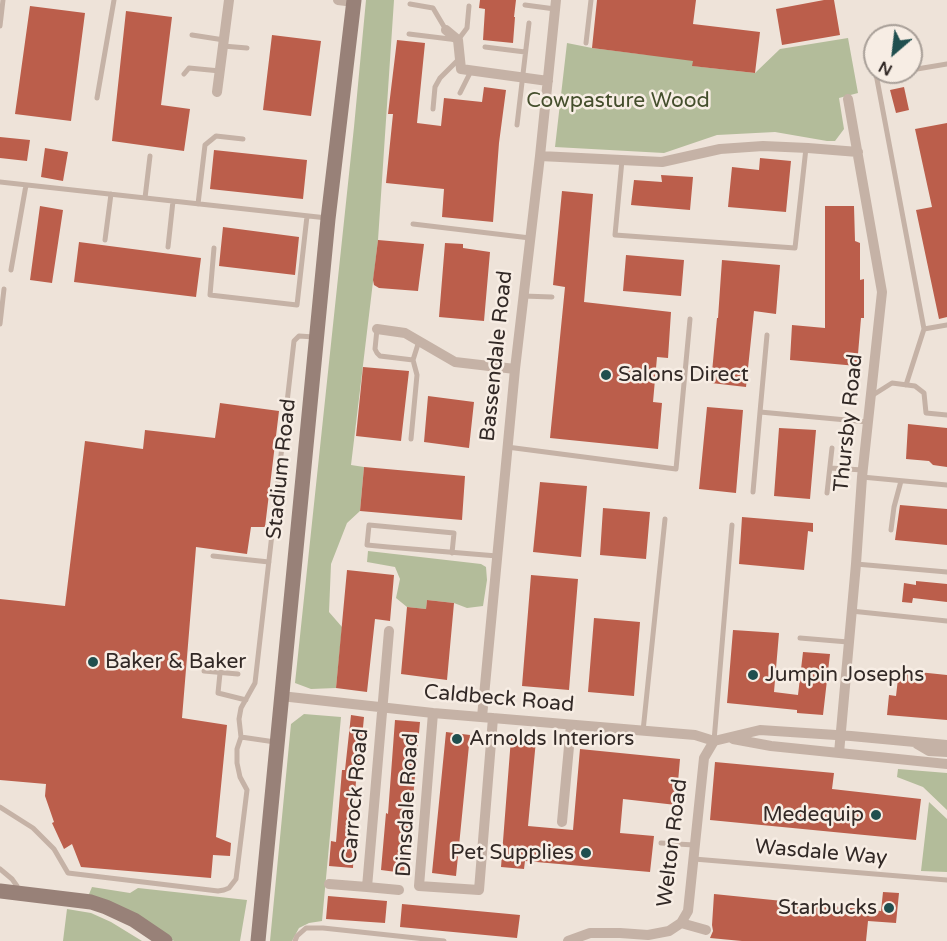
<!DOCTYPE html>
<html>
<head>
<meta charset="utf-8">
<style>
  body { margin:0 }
  #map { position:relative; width:947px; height:941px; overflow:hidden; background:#eee3d9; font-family:"Varela Round",sans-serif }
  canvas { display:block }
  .north { position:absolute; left:863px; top:24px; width:60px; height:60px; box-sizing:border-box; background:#f7ede4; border:2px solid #a89f98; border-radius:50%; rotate:208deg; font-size:16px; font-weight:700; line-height:24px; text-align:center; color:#322926 }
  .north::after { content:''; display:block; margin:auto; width:21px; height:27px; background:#204f4f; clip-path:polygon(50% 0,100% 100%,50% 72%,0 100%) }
</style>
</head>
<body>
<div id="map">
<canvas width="947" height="941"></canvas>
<div class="north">N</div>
</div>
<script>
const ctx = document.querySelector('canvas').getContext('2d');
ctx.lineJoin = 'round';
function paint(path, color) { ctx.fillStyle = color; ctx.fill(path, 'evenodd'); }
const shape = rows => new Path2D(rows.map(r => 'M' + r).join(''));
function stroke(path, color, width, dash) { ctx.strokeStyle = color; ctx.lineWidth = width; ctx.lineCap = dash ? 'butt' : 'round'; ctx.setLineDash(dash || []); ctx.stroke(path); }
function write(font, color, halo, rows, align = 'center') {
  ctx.font = font + ' "Varela Round",sans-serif'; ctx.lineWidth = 5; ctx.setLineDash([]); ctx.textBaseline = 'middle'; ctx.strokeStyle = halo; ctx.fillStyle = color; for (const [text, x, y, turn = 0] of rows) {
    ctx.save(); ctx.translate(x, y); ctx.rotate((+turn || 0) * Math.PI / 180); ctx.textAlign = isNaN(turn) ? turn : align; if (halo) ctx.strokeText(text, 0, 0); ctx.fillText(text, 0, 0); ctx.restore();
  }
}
paint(shape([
  [366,0,394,0,378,240,351,465,364,467,360,511,347,523,331,564,329,612,342,627,336,688,311,689,295,683,354,127],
  [848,38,858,93,839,98,844,129,835,141,827,141,775,132,717,135,664,153,555,147,567,43,592,48,640,54,693,58,693,66,755,73,780,49],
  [368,551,481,564,486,567,487,580,483,606,467,608,454,603,427,600,426,609,407,607,396,598,400,579,395,567,367,562],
  [304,714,341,717,322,921,309,923,299,928,292,941,270,941,291,724],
  [898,769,947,773,947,810,923,787,897,777],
  [929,802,947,819,947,872,921,871],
  [92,887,130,893,138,888,247,900,240,941,174,941,87,899],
  [67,909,91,913,111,922,142,941,63,941]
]), '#b3bc9a');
paint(shape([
  [480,0,516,0,514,17,515,17,513,43,483,40,485,9,479,8],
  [597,0,696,0,693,24,760,32,755,73,692,66,693,61,592,48],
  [824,0,834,0,840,35,782,45,776,9],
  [30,6,85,13,71,121,15,114],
  [126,11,172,17,161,105,190,109,184,151,112,141],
  [272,35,321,41,311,116,263,110],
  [397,40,425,43,417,123,441,126,444,98,482,102,484,87,506,90,499,143,493,222,442,217,444,189,386,183,393,114,388,114],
  [904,87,909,110,896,113,890,90],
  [947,123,947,317,939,319,916,210,932,207,915,129],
  [0,137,30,140,27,161,0,158],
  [45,148,68,152,63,181,41,177],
  [214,150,307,160,303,199,210,189],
  [760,158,791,161,786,212,728,207,732,167,759,170],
  [661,175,693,177,690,210,631,205,634,180,662,182],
  [562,191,593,194,584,302,671,312,668,358,657,357,653,402,662,403,658,449,550,438,565,287,553,285],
  [40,206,63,210,52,283,30,280],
  [825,206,854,206,855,241,860,243,860,280,864,279,864,318,861,318,857,366,790,360,792,325,825,328],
  [223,227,299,237,295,275,219,266],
  [378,240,424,244,418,291,379,288,374,285,373,280],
  [79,242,201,258,196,297,74,282],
  [445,243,463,244,463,248,490,252,484,321,439,317],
  [626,255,684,260,681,296,623,291],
  [722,260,780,265,776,314,754,311,746,387,711,383,717,318,718,318],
  [363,367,409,371,401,441,356,436],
  [428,396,474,402,469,448,424,442],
  [220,403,279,411,265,527,251,527,247,554,196,547,182,718,227,725,216,837,231,843,230,856,213,855,211,878,81,867,72,844,64,849,52,823,54,822,45,796,46,784,0,780,0,599,65,606,85,441,143,449,145,430,215,438],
  [707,407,743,410,736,493,699,489],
  [908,424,947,428,947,467,933,465,929,461,906,459],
  [779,428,816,430,810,499,774,496],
  [364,467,465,476,462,520,360,511],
  [540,482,587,486,581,557,533,552],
  [900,505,947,509,947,545,895,540],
  [603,508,650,512,646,559,600,555],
  [742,517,813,523,813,532,808,531,804,570,739,564],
  [347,570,394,575,390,621,375,619,367,692,336,688],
  [531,575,578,579,569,690,522,686],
  [916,581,947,584,947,602,913,598,912,603,902,602,904,583,916,585],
  [427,600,454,603,447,680,401,674,407,607,426,609],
  [594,618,640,622,634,696,588,692],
  [733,630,779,633,774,692,798,695,803,652,830,654,823,715,797,713,797,710,727,703],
  [899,670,947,675,947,720,887,715,889,695,896,696],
  [351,715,364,717,359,769,357,769,351,843,354,843,353,868,329,866,331,841,336,842,342,770,345,770],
  [395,720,420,722,412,809,410,809,404,873,381,870,386,813,388,814],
  [446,732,470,735,456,876,432,873],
  [511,738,536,740,528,826,573,830,580,749,680,759,676,805,623,799,620,833,654,836,650,872,525,861,524,869,501,867],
  [715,762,834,773,832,789,921,799,916,840,710,820],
  [883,892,899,893,896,923,868,921,866,941,742,941,710,938,713,931,712,925,714,894,881,911],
  [328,896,387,901,385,923,326,919],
  [402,904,520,915,517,938,400,927]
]), '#bb5e4b');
stroke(shape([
  [410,4,433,8,446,30],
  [525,5,555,9],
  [0,26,3,0],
  [409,34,458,40,467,28,469,6],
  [192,35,224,40],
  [586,43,591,0],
  [223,46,247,48],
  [485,47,525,52],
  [911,70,947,64],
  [892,72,876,74,924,329,906,385],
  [184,74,189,68,220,71],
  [460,93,471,71],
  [97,98,114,0],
  [433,109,435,87,440,78,459,59],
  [517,125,529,23],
  [622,160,615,235,795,248,806,148],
  [0,182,327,218],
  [145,198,150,156],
  [198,204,205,145,216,136,243,139],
  [413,224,530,238],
  [105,240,111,194],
  [168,247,173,201],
  [214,248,210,295,297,305,307,216],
  [11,270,26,185],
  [523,296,552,297],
  [0,324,4,289],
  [377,329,375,349,377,353,380,356,413,360],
  [924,329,947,325],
  [873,395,892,383,915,386,924,393,926,413,947,415],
  [760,412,767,335],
  [411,439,417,375,413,360,419,341],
  [507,447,676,469,690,319],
  [830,468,863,470],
  [862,477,947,485],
  [753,492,760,412,868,422],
  [827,493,832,448],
  [891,530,894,507,901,481],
  [452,553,454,533,369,525,367,545,388,547,497,556],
  [213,556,269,562],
  [856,564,947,572],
  [851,611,947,621],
  [800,638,848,642],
  [204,671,238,674],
  [220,673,218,693,246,700],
  [643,731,665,519],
  [241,737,239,719,241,708,255,683,294,341,299,336,314,337],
  [714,741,732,525],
  [0,807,33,828,54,849,68,873,218,891,224,890,229,888,236,879,247,790,240,777,237,763,237,749,241,737,275,742],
  [661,843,694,845],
  [694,859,947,880],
  [0,869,12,879,17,886,18,891],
  [295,941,297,936,306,928,323,928,444,941]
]), '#c5b2a6', 5);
stroke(shape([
  [338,0,354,2],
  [446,30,458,40,461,69,548,81],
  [217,92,229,0],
  [540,156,662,162,720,149,763,146,808,148,858,152],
  [377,329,405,333,455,362,515,369],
  [389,631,367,887,399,890],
  [281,696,433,713,695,735,714,741,760,730,851,736,947,745],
  [433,713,419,886,479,890,493,718],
  [482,717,515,369,540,156,556,0],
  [733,739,771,746,947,764],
  [917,744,929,751,947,752],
  [839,753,856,564,862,477,882,292,848,99],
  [562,822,571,725],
  [329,884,367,887],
  [681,923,706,930],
  [568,941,590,933,620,933,648,935,669,931,681,923,688,911,704,758,714,741]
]), '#c5b2a6', 10);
stroke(shape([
  [0,891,91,902,106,907,134,920,165,941],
  [258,941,328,219,354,0]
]), '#988178', 15);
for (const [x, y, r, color] of [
  [606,375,6,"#204f4f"],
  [93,662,6,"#204f4f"],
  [753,675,6,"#204f4f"],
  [457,739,6,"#204f4f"],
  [876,815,6,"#204f4f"],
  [586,853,6,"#204f4f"],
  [889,908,6,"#204f4f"]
]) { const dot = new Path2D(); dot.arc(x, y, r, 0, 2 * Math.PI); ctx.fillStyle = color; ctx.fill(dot); stroke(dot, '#f7ede4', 2); }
write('21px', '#444e2c', '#f7ede4', [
  ["Cowpasture Wood",618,101]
]);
write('21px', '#322926', '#f7ede4', [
  ["Bassendale Road",497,356,-84],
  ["Thursby Road",849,423,-84],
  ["Stadium Road",282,469,-84],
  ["Caldbeck Road",499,699,5],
  ["Carrock Road",356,796,-85],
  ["Dinsdale Road",408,805,-87],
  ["Welton Road",673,843,-83],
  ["Wasdale Way",821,853,5]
]);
write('21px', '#322926', '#f7ede4', [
  ["Salons Direct",618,375],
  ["Baker & Baker",105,662],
  ["Jumpin Josephs",765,675],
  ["Arnolds Interiors",469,739],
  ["Medequip",864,815,"right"],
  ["Pet Supplies",574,853,"right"],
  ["Starbucks",877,908,"right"]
], 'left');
</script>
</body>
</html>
